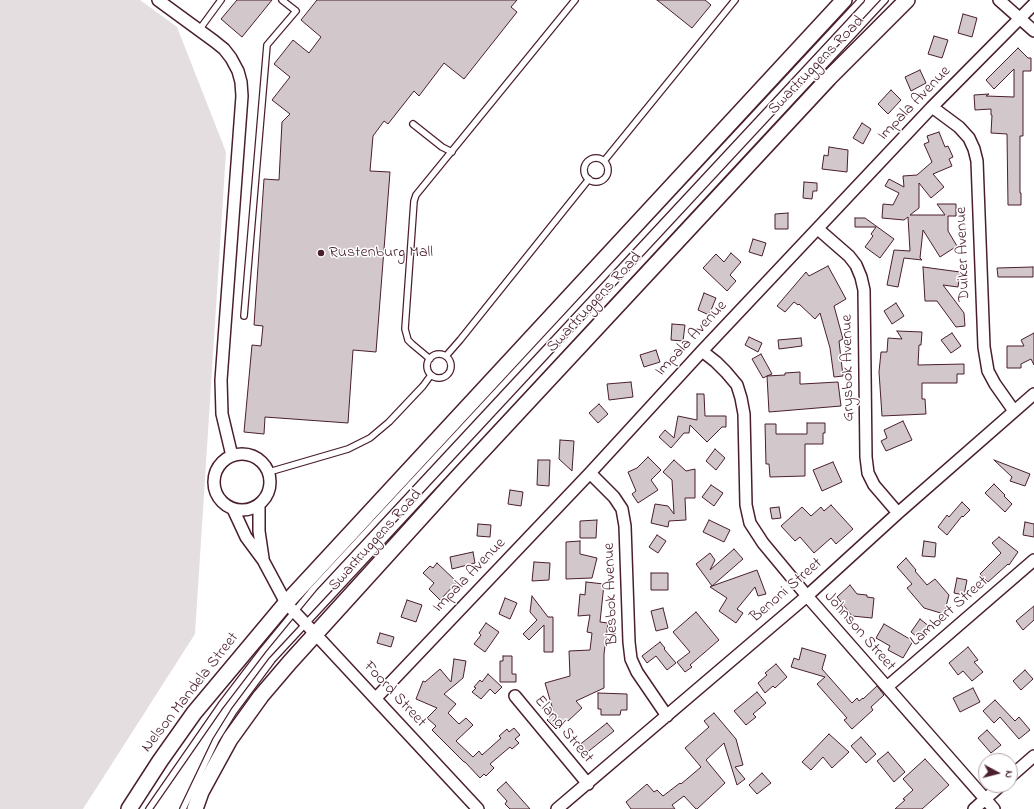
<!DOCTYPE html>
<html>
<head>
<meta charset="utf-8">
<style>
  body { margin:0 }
  #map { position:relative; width:1034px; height:809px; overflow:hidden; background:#fff; font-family:"Indie Flower",sans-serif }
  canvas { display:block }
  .north { position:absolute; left:978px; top:753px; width:40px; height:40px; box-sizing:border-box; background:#fff; border:1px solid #b7a5aa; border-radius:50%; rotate:97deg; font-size:11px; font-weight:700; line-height:16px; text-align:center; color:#4a1f2b }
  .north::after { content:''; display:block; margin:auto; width:14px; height:18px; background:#4a1f2b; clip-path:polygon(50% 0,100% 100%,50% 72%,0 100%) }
</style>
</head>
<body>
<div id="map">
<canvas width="1034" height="809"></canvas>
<div class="north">N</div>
</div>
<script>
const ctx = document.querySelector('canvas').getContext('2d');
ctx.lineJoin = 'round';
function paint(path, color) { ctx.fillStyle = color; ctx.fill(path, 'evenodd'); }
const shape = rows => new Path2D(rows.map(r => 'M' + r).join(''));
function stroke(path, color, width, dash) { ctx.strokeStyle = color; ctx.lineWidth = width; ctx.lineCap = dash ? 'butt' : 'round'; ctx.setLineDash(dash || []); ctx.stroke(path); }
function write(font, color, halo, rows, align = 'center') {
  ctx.font = font + ' "Indie Flower",sans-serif'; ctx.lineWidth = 3; ctx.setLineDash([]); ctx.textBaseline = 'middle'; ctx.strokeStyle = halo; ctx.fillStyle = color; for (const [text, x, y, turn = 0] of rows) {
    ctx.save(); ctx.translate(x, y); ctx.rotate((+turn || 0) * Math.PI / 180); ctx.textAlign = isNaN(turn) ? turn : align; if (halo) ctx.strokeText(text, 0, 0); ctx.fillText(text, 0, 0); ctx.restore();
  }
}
paint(shape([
  [0,0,140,0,177,27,226,152,195,634,83,809,0,809]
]), '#e5dee0');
const building = shape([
  [237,0,272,0,242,37,221,19,237,0],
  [317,0,517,0,511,7,517,12,464,79,444,63,419,96,414,91,388,124,384,121,373,136,370,171,390,172,376,352,353,350,348,423,265,417,264,434,244,432,252,345,261,346,263,326,254,325,264,179,279,180,282,122,290,114,272,100,290,77,274,64,293,40,309,53,321,37,301,20,317,0],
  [657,0,705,0,711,5,692,28,657,0],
  [963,14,977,18,972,37,958,33,963,14],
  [934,36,948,40,942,58,928,54,934,36],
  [1018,48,1028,58,1031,58,1031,71,1023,71,1023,136,1020,136,1020,193,1021,193,1021,205,1008,205,1007,134,991,133,992,115,991,115,991,109,975,110,974,95,989,94,986,96,1014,97,1014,69,994,89,986,80,1018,48],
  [920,70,926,83,911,91,905,77,920,70],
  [891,90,901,100,888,114,878,104,891,90],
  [862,123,871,129,863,144,853,138,862,123],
  [939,132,945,147,948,146,953,157,949,159,952,166,933,174,944,187,931,198,919,183,919,208,910,215,945,215,937,204,956,204,956,216,948,216,948,231,957,246,940,257,923,230,920,258,922,260,904,258,898,287,887,285,894,250,910,251,908,217,904,220,882,218,883,204,893,205,899,193,885,186,889,179,904,187,903,176,917,175,932,162,924,144,929,142,927,136,939,132],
  [829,147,848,150,847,172,822,169,824,155,828,156,829,147],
  [804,182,817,183,817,191,813,191,812,199,803,198,804,182],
  [788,213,788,229,775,229,775,214,788,213],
  [855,218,865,218,894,239,880,258,865,247,873,236,871,234,876,227,855,227,855,218],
  [753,239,766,243,762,256,749,252,753,239],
  [731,253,741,262,730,275,736,281,727,291,703,268,716,254,724,262,731,253],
  [828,266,846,299,834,306,843,339,839,341,843,376,834,377,830,348,820,313,815,319,799,304,798,305,794,302,785,312,777,306,806,272,809,276,828,266],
  [923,267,960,272,958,287,943,285,964,313,965,326,956,327,937,301,925,301,923,267],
  [1033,267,1033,277,998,277,997,268,1033,267],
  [704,293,716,298,709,315,698,310,704,293],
  [896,303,904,316,892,324,884,311,896,303],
  [672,324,685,325,683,341,671,340,672,324],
  [897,331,922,332,921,345,919,345,918,365,964,364,964,374,957,374,957,383,922,383,922,399,925,399,926,414,882,416,879,372,881,352,887,352,888,338,902,339,897,331],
  [952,333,961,346,951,353,941,340,952,333],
  [1034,333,1034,365,1031,359,1021,364,1021,368,1007,368,1007,346,1024,346,1021,340,1034,333],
  [749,337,762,343,758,352,745,345,749,337],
  [801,338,802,346,779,349,778,340,801,338],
  [656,350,660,362,644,367,640,355,656,350],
  [761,354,772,374,767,376,785,375,785,373,800,372,800,384,802,384,838,382,841,406,769,412,767,376,763,378,752,359,761,354],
  [631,382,633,397,609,400,607,384,631,382],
  [697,394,704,394,705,416,726,416,726,427,722,427,707,442,690,425,689,433,684,433,671,448,659,437,665,430,674,438,678,416,697,420,697,394],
  [599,404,608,414,598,423,589,413,599,404],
  [903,421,912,440,886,451,881,441,887,438,884,430,903,421],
  [807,423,825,423,825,433,823,433,823,444,805,444,805,476,770,477,769,464,766,464,765,424,776,424,776,434,807,434,807,423],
  [560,440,574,441,572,471,559,459,560,440],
  [715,449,725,458,716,470,706,461,715,449],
  [648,457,661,470,651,480,658,490,638,503,632,494,636,491,628,472,637,468,648,457],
  [538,460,550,460,549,486,537,485,538,460],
  [674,460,686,471,695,469,695,498,685,498,686,520,669,521,668,527,651,523,655,504,668,506,674,514,672,480,663,472,674,460],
  [994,460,1030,474,1025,486,1010,481,1012,477,994,460],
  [833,462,842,482,822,491,813,470,833,462],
  [994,484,1005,495,1004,496,1012,504,1005,512,985,493,994,484],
  [711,485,723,493,714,506,702,497,711,485],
  [510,490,523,492,521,506,508,504,510,490],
  [962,502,970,510,963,517,962,516,947,535,938,527,947,515,949,517,962,502],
  [831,505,853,529,836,544,831,538,814,553,800,537,795,541,781,526,802,507,811,516,821,507,824,511,831,505],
  [779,507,781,518,772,519,770,508,779,507],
  [597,520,596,538,580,538,580,521,597,520],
  [709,520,730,530,724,542,703,532,709,520],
  [1025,522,1034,524,1034,537,1023,535,1025,522],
  [478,524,491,525,490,537,477,536,478,524],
  [657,535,666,541,658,553,649,547,657,535],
  [999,537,1018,552,1009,565,1008,564,988,582,980,574,1001,553,992,543,999,537],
  [580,541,580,554,597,558,592,578,566,579,566,542,580,541],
  [924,541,936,543,935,557,922,556,924,541],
  [734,549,743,559,712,586,757,570,766,594,758,596,755,587,737,609,743,613,736,623,719,611,727,598,710,587,712,586,696,564,710,553,715,560,710,570,734,549],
  [473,552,475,563,452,569,450,557,473,552],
  [906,558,916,570,915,571,927,585,935,579,949,595,944,614,924,608,907,588,912,584,897,567,906,558],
  [534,562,550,563,549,580,532,581,534,562],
  [437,563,457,582,440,600,429,589,434,583,423,573,430,566,433,568,437,563],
  [651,573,668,573,668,590,651,590,651,573],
  [957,578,967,580,964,595,954,593,957,578],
  [586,582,604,584,600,622,608,623,604,654,604,688,576,701,582,708,568,721,566,719,556,729,547,720,551,716,549,714,553,710,545,683,570,676,569,651,590,650,592,633,587,632,590,615,578,616,580,594,585,595,586,582],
  [850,585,857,594,867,595,867,597,874,598,872,618,852,616,837,597,850,585],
  [532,596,548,617,553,617,553,652,544,652,544,625,529,640,523,634,537,620,530,612,532,596],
  [505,598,517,603,510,619,499,614,505,598],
  [407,600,422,605,416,622,401,617,407,600],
  [1034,606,1034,620,1023,630,1016,621,1034,606],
  [663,608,668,628,656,631,651,611,663,608],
  [696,612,719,640,690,665,692,667,685,672,677,662,690,652,673,632,696,612],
  [920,619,930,627,921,640,911,632,920,619],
  [486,623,499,632,485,652,474,644,481,635,479,633,486,623],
  [884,624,913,641,903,658,888,650,890,646,876,638,884,624],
  [380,633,394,637,391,647,377,643,380,633],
  [660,642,665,648,664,649,676,663,667,670,656,656,647,663,642,656,660,642],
  [968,647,978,660,974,662,983,672,972,681,963,671,958,675,949,663,968,647],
  [802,648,826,655,822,669,852,703,857,698,859,701,863,698,863,699,877,686,884,695,871,707,873,710,852,729,844,720,847,718,817,684,825,677,791,667,794,658,799,660,802,648],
  [503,656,512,656,512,674,516,674,516,682,500,682,500,661,503,661,503,656],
  [454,659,466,661,463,678,444,694,456,704,448,713,459,724,466,718,473,725,456,741,473,757,479,751,482,755,501,738,499,736,507,729,509,732,514,728,520,735,515,739,519,743,512,749,510,747,490,764,494,768,486,776,484,774,480,778,465,762,464,762,432,730,436,726,427,718,437,708,416,699,423,681,425,682,440,669,451,682,454,659],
  [776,664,787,677,775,688,773,686,765,693,758,683,767,675,765,673,776,664],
  [1025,670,1033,679,1021,690,1013,681,1025,670],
  [488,674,502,687,495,694,490,689,481,699,472,692,476,688,474,687,480,680,482,682,488,674],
  [973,688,980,702,960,712,953,698,973,688],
  [757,692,766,703,753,714,756,717,746,725,734,711,757,692],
  [598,693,627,694,627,710,621,710,620,715,601,715,601,709,598,709,598,693],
  [995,700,1015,721,1019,717,1030,730,1019,739,1000,717,994,723,983,711,995,700],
  [714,713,736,739,743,765,735,767,745,779,737,785,724,743,706,760,725,783,697,809,696,809,684,796,672,805,675,809,631,809,626,802,647,784,654,792,657,790,663,796,680,783,681,784,701,767,685,748,709,727,704,721,714,713],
  [607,723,614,731,585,754,578,746,607,723],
  [987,730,1001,745,991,753,978,738,987,730],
  [829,734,849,752,832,768,823,757,811,770,802,762,829,734],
  [861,737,876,754,866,763,851,746,861,737],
  [888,752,905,772,894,782,877,761,888,752],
  [925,759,949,785,922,809,895,809,905,800,903,799,913,790,903,779,925,759],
  [762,773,771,783,757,794,749,785,762,773],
  [506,782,530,809,510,809,505,804,507,801,497,790,506,782]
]);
paint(building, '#d2c7cb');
stroke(building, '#4a1f2b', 1);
const service = shape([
  [199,30,221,0],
  [413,124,442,147,452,152],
  '584 170a12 12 0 1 1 24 0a12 12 0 1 1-24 0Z',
  [604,161,735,0],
  [244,316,267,45,296,11,282,0],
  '427 366a12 12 0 1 1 24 0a12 12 0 1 1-24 0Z',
  [446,356,460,340,589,179],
  [430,359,412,344,408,340,405,329,414,201,416,195,575,0],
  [269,472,348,449,370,438,389,422,423,386,431,375],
  [149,809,221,705,263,650,314,588,861,0],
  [183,809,216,740,234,711,272,660,885,0]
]);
const minor = shape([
  [158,0,214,41,224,49,231,58,238,71,241,82,242,96,221,380,222,414,232,456],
  [999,0,1034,31],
  [932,107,959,127,969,138,974,149,977,161,984,347,988,371,995,384,1014,411],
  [818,229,849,256,856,265,861,277,864,290,866,457,868,473,874,485,898,513],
  [702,351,716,362,726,372,737,385,741,398,744,414,746,505,750,523,763,543,807,596,994,809],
  '214 482a28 28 0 1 1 56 0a28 28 0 1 1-56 0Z',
  [590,473,614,497,622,509,625,526,629,642,631,659,637,672,667,716],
  [259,505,259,531,263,558],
  [233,509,246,537,263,560,286,603,306,624,478,809],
  [887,687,1034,560],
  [515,696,588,784],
  [376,698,590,473,702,351,932,107,1034,4],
  [1010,777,1034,756],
  [557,809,807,596,898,513,1034,394],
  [974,809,1001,785]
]);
const secondary = shape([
  [129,809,160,761,194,713,286,603,844,0],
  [195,809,201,792,230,739,261,696,290,662,456,479,829,78,907,0]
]);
stroke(service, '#4a1f2b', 8);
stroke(minor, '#4a1f2b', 14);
stroke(secondary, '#4a1f2b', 18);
stroke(service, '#fff', 5.5);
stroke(minor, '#fff', 11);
stroke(secondary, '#fff', 15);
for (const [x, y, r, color] of [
  [321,253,4,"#4a1f2b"]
]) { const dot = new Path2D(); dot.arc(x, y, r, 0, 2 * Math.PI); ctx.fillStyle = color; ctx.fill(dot); stroke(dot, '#fff', 1.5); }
write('16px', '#4a1f2b', '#fff', [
  ["Swartruggens Road",817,66,-46],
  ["Impala Avenue",915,104,-46],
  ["Duiker Avenue",964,254,-92],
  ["Swartruggens Road",595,303,-47],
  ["Impala Avenue",692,339,-47],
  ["Grysbok Avenue",849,368,-91],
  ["Swartruggens Road",376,541,-48],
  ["Impala Avenue",470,576,-46],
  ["Benoni Street",787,591,-41],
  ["Blesbok Avenue",612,594,-92],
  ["Lambert Street",950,612,-41],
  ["Johnson Street",859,632,49],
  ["Nelson Mandela Street",191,693,-52],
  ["Foord Street",394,695,47],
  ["Eland Street",563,730,50]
]);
write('16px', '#4a1f2b', '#fff', [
  ["Rustenburg Mall",329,253]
], 'left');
</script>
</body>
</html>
